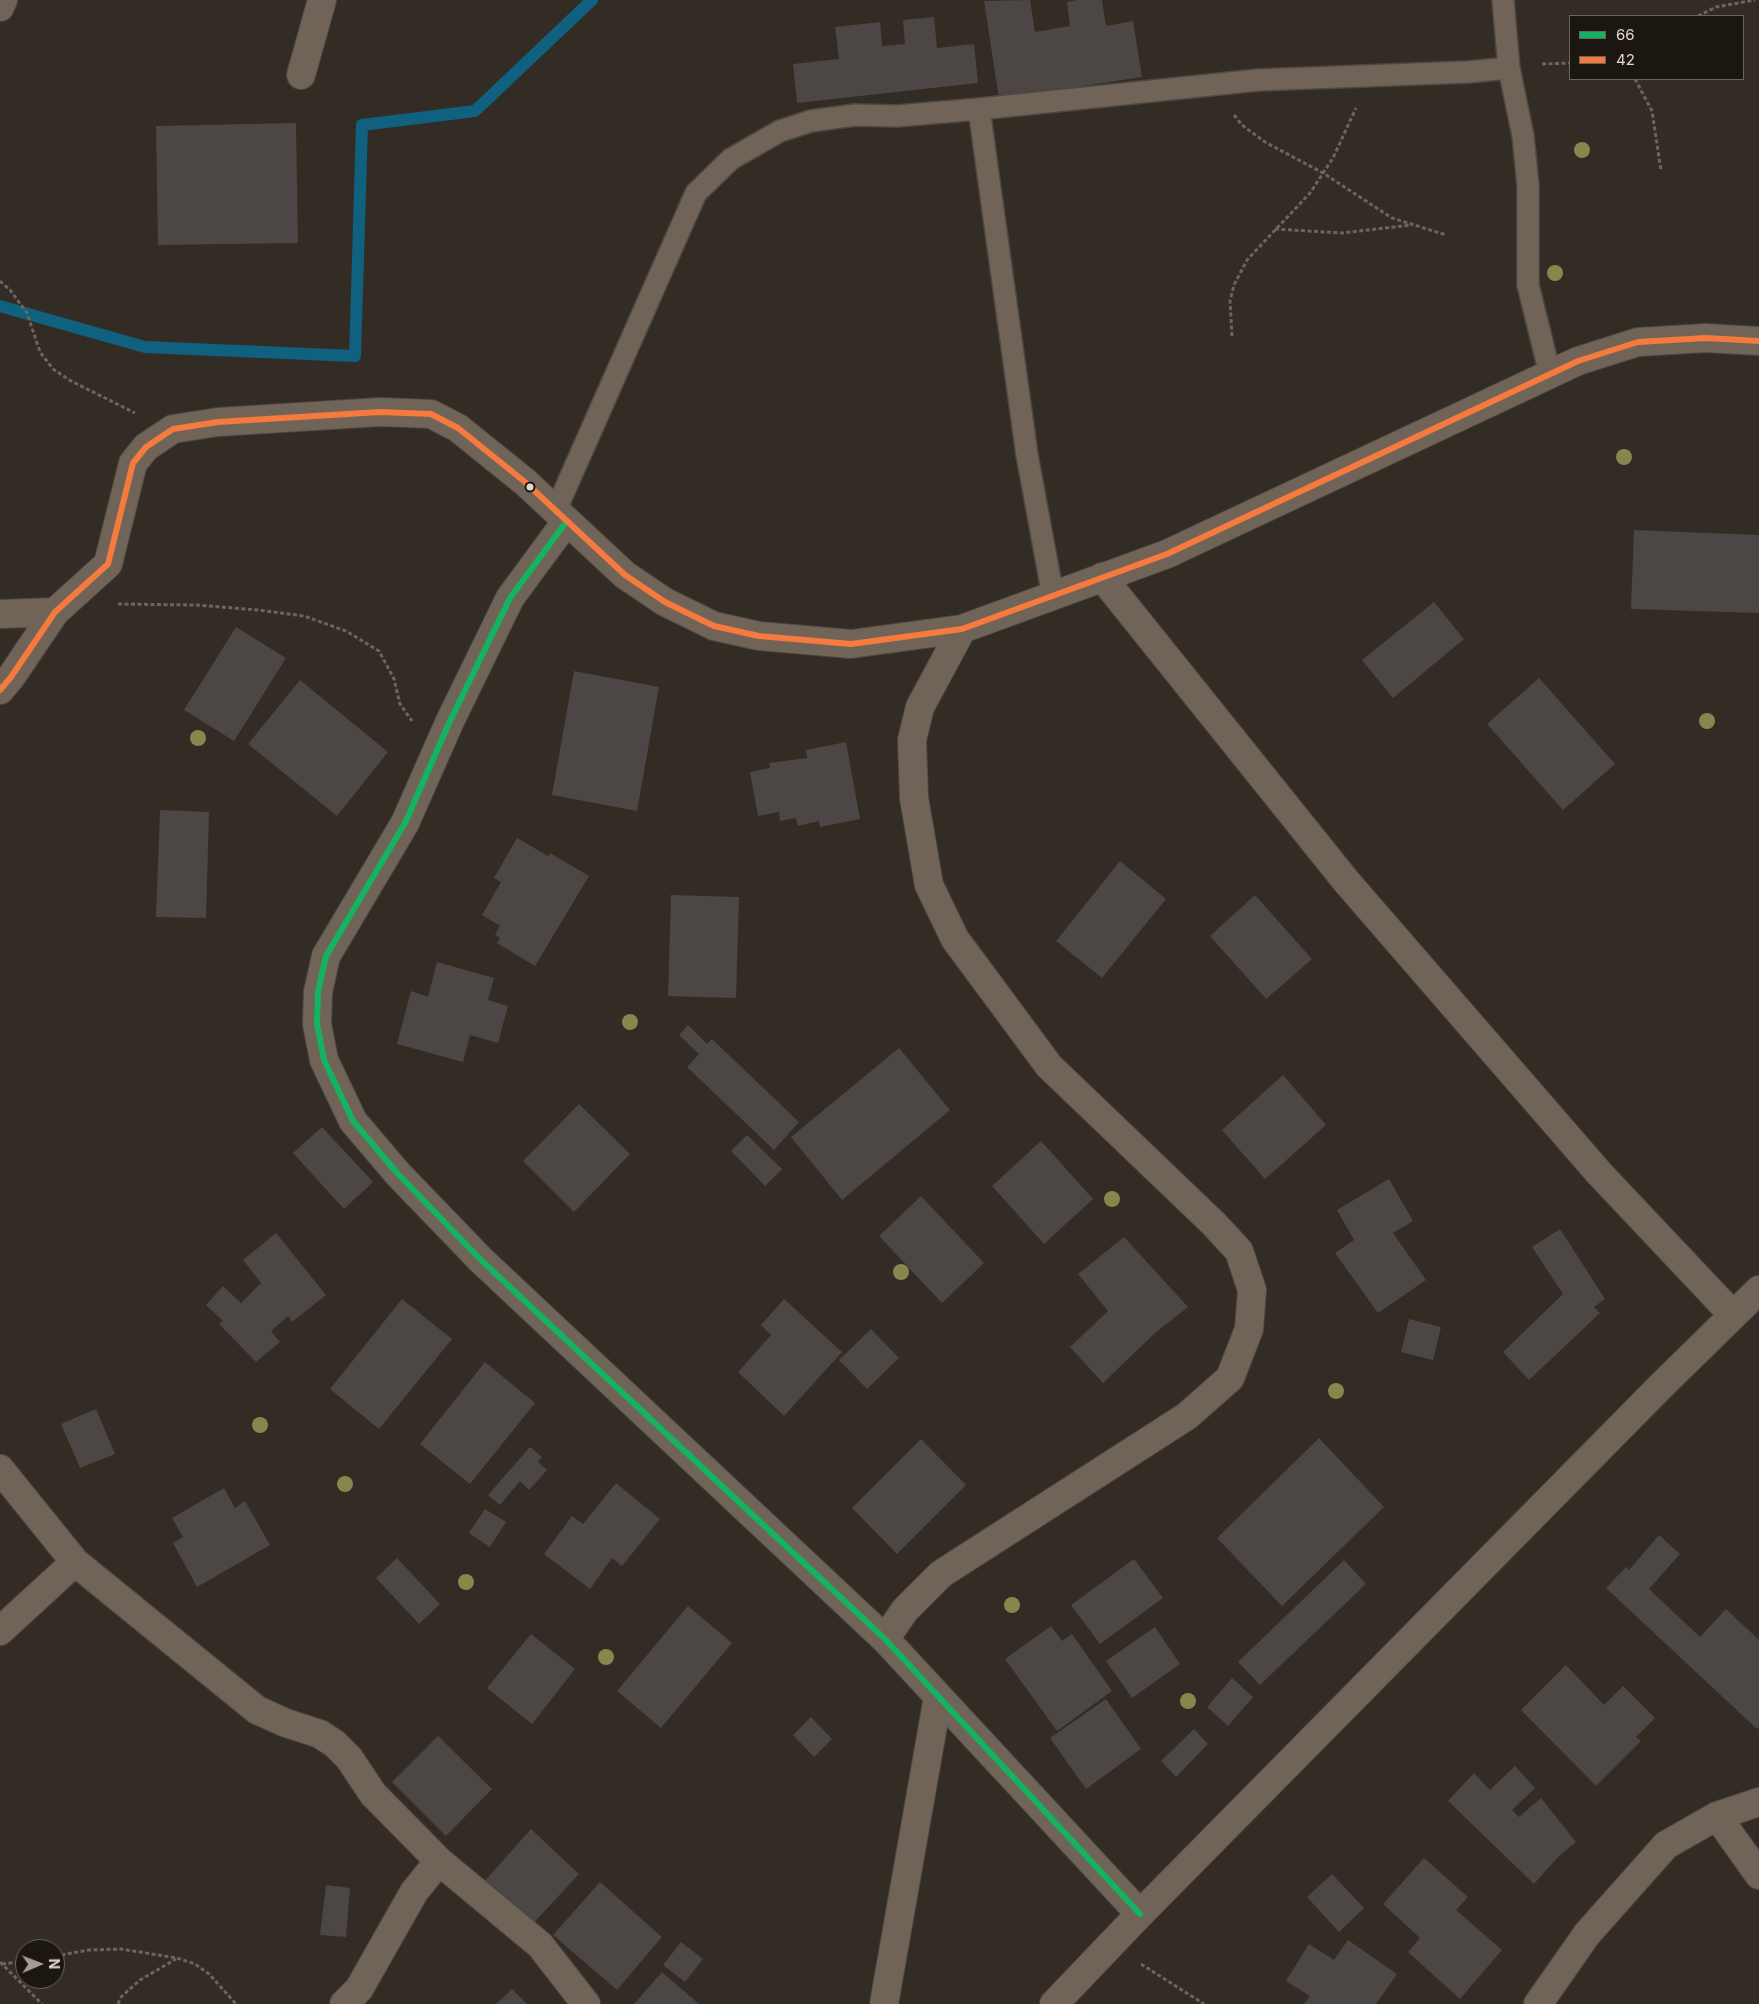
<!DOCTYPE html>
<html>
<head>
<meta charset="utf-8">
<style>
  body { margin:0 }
  #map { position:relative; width:1759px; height:2004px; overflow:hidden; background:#332c25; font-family:Inter,sans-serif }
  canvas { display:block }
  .legend { position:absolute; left:1569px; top:15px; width:175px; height:65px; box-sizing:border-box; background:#1c1610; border:1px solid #6b645d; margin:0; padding:6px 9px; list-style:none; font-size:15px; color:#e1d9d1 }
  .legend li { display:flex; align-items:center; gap:10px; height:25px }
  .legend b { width:25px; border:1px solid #6b645d }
  .north { position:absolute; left:15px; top:1939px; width:50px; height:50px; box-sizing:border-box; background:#1c1610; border:1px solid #6b645d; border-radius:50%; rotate:89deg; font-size:14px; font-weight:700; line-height:20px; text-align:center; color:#e1d9d1 }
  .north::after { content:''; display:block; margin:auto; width:18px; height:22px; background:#a49c95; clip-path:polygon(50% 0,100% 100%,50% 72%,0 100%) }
</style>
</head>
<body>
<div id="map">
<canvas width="1759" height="2004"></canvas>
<ul class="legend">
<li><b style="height:6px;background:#13b361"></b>66</li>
<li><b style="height:6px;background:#f6793e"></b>42</li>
</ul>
<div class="north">N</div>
</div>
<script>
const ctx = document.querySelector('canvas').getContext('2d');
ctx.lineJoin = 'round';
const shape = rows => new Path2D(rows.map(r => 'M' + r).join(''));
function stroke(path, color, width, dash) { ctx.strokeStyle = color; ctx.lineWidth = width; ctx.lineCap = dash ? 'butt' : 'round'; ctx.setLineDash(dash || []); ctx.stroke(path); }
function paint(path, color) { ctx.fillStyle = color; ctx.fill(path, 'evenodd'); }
stroke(shape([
  [0,306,145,347,355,356,362,125,475,111,592,0]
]), '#10607f', 12);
paint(shape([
  [1030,0,1035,32,1070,26,1067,2,1077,0,1102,0,1106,26,1133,21,1142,77,999,99,984,1],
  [934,17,937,48,974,44,978,83,797,103,793,64,839,59,835,27,880,22,882,46,905,44,903,20],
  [296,123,298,243,158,245,156,126],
  [1634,530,1759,535,1759,613,1631,609],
  [1434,602,1464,639,1393,698,1362,660],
  [236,627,286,658,234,741,184,710],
  [574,671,659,687,637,811,552,795],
  [1539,678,1615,764,1563,810,1487,724],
  [300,680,388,752,337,816,248,744],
  [846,742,860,819,820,827,819,821,798,826,796,818,780,821,779,812,758,816,750,772,770,768,769,763,807,758,806,750],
  [160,810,209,812,206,918,156,917],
  [517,838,548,856,550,853,589,876,535,966,497,943,500,938,495,935,500,926,482,915,501,882,494,878],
  [1120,861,1166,899,1102,978,1056,941],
  [671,895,739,897,736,998,668,996],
  [1255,895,1312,959,1266,999,1210,936],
  [437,962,494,978,488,1000,508,1006,498,1043,470,1035,463,1062,397,1044,411,991,428,997],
  [688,1025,707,1044,712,1039,799,1122,774,1150,687,1067,699,1054,679,1035],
  [899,1048,950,1110,842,1200,791,1137],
  [1283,1075,1326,1125,1265,1179,1222,1130],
  [579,1104,630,1154,574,1212,523,1161],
  [322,1127,373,1182,344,1209,293,1153],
  [747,1135,782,1169,765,1186,731,1151],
  [1041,1141,1093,1199,1044,1244,992,1186],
  [1389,1179,1413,1221,1393,1233,1426,1280,1378,1313,1335,1253,1354,1240,1337,1210],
  [921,1196,984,1263,942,1303,879,1236],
  [1560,1229,1605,1299,1594,1307,1600,1313,1529,1380,1503,1352,1563,1294,1532,1247],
  [276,1233,326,1295,292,1322,288,1316,271,1331,280,1342,256,1362,219,1324,223,1321,206,1305,223,1286,241,1303,261,1283,243,1260],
  [1124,1237,1188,1307,1155,1333,1103,1383,1070,1347,1108,1311,1078,1274],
  [402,1299,452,1339,379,1429,330,1389],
  [784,1299,842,1352,784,1416,738,1372,771,1335,761,1325],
  [1409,1319,1441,1327,1433,1360,1401,1352],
  [871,1329,899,1358,867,1389,839,1360],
  [485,1362,535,1403,470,1484,420,1444],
  [96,1409,115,1454,80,1468,61,1424],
  [1319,1438,1384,1507,1282,1606,1217,1538],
  [921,1439,966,1485,897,1554,852,1508],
  [530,1447,542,1457,538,1462,547,1470,529,1490,520,1481,500,1505,488,1495],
  [616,1483,660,1519,622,1566,612,1558,590,1589,544,1554,572,1516,583,1524],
  [224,1488,235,1508,245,1501,270,1545,197,1587,173,1543,183,1537,172,1518],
  [485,1509,506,1522,490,1547,469,1533],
  [1659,1535,1680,1554,1649,1589,1700,1637,1726,1609,1759,1640,1759,1727,1757,1729,1606,1588,1626,1567,1629,1570],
  [397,1558,440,1604,419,1624,376,1578],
  [1134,1559,1163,1598,1100,1644,1071,1605],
  [1344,1560,1366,1584,1260,1685,1238,1662],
  [688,1606,732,1643,661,1728,617,1691],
  [1051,1626,1062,1641,1072,1634,1112,1691,1057,1731,1005,1659],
  [1155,1627,1180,1664,1132,1698,1106,1661],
  [531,1634,575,1669,532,1724,487,1688],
  [1566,1665,1604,1705,1623,1686,1655,1718,1636,1737,1641,1741,1596,1786,1521,1710],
  [1232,1678,1253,1697,1228,1726,1207,1707],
  [1106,1699,1141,1749,1086,1789,1050,1738],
  [811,1717,832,1739,814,1757,793,1735],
  [1194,1729,1208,1744,1176,1777,1161,1761],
  [438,1736,492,1789,446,1836,392,1782],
  [1515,1766,1535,1788,1512,1810,1519,1817,1541,1798,1576,1842,1559,1856,1534,1884,1448,1801,1474,1773,1490,1790],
  [531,1829,579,1874,529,1928,482,1884],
  [1424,1858,1468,1897,1456,1910,1502,1950,1460,1999,1408,1952,1420,1938,1383,1904],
  [1332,1874,1364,1908,1339,1932,1307,1897],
  [600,1882,662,1937,617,1990,553,1935],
  [326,1885,350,1888,346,1937,320,1935],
  [1348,1940,1397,1974,1376,2004,1304,2004,1310,1996,1286,1981,1309,1944,1334,1960],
  [681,1942,703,1959,685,1982,663,1965],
  [662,1972,699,2004,634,2004],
  [512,1989,527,2004,496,2004]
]), '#4c4644');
const lane = shape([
  [1503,0,1509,68],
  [979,109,1027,455,1053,596],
  [555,512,696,193,731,159,780,131,811,121,855,115,897,116,979,109,1258,80,1468,72,1509,68,1523,136,1528,185,1528,285,1550,374]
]);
const street = shape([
  [0,7,3,0],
  [301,75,322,0],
  [566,522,510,598,450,721,405,823,326,956,318,992,317,1024,324,1060,353,1121,398,1174,481,1260,885,1639,1140,1914],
  [1102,577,1346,881,1599,1173,1733,1315],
  [0,614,55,612],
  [0,690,11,677,55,612,108,564,133,463,146,447,173,429,218,422,380,412,431,414,458,428,525,482,625,575,665,602,714,626,759,636,851,644,962,629,1167,554,1578,361,1638,342,1706,338,1759,341],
  [0,1469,75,1562,257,1710,286,1723,320,1734,335,1744,349,1758,373,1794,439,1861,540,1945,586,2004],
  [0,1631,75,1562],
  [885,1639,905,1610,941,1574,1187,1416,1230,1378,1249,1329,1252,1290,1239,1251,1214,1224,1049,1066,955,939,929,885,914,798,912,740,920,707,962,629],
  [1717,1816,1759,1875],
  [344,2004,359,1989,414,1892,439,1861],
  [884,2004,938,1697],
  [1054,2004,1140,1914,1661,1386,1759,1290],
  [1538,2004,1587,1934,1666,1845,1717,1816,1759,1802]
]);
stroke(lane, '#4e4841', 24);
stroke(street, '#4e4841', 30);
stroke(shape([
  [1698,16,1716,7,1755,0],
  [1542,64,1570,63],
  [1635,79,1652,111,1661,171],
  [1234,115,1242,125,1265,142,1323,173,1392,218,1446,235],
  [1275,229,1342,233,1410,225],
  [0,281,10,290,27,313,40,352,53,369,71,381,135,413],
  [1232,336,1230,301,1234,285,1247,260,1310,193,1333,158,1356,108],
  [118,604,196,605,258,610,304,616,346,631,379,651,394,679,400,704,412,721],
  [55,1956,89,1950,121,1949,177,1958,195,1964,209,1974,236,2004],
  [0,1962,42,2004],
  [2,1964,25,1961],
  [1141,1964,1204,2004],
  [118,2004,121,1997,140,1980,176,1959]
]), '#6d645b', 3, [4, 2.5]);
stroke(lane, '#706458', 21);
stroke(street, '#706458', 28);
stroke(shape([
  [566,522,510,598,450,721,405,823,326,956,318,992,317,1024,324,1060,353,1121,398,1174,481,1260,885,1639,1140,1914]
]), '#13b361', 6);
stroke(shape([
  [0,690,11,677,55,612,108,564,133,463,146,447,173,429,218,422,380,412,431,414,458,428,525,482,625,575,665,602,714,626,759,636,851,644,962,629,1167,554,1578,361,1638,342,1706,338,1759,341]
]), '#f6793e', 6);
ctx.fillStyle = '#86864d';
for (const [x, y] of [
  [1582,150],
  [1555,273],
  [1624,457],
  [1707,721],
  [198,738],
  [630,1022],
  [1112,1199],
  [901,1272],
  [1336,1391],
  [260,1425],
  [345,1484],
  [466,1582],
  [1012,1605],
  [606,1657],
  [1188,1701]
]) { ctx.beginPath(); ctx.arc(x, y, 8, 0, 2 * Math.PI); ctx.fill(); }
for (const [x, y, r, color] of [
  [530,487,4.5,"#e1d9d1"]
]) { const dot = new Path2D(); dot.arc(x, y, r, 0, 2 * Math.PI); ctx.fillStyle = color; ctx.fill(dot); stroke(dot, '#1c1610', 2); }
</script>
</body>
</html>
